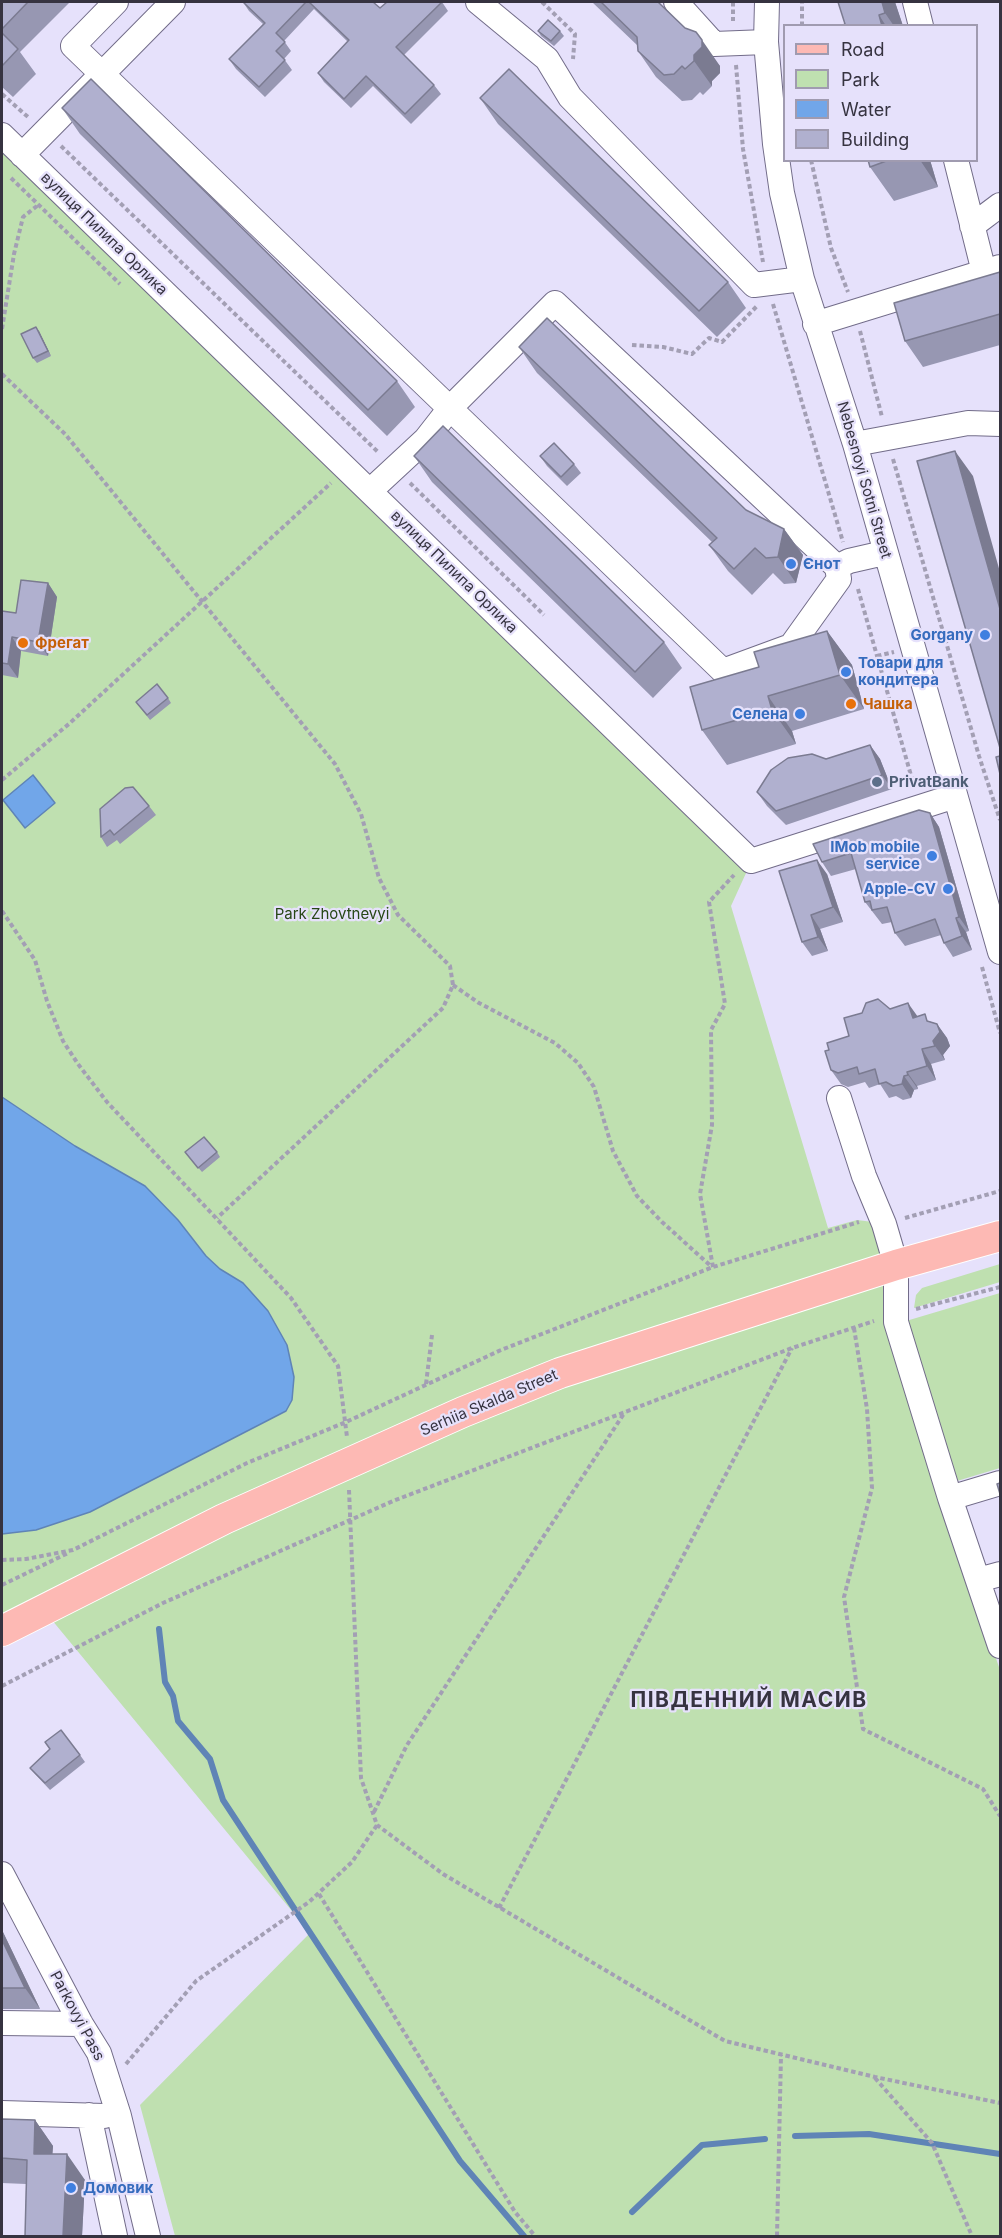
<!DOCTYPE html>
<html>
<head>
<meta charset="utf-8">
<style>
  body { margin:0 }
  #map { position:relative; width:1002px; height:2238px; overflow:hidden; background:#e6e1fb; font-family:Inter,sans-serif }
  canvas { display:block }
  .frame { position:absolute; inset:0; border:3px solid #363340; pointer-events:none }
  .legend { position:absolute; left:783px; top:24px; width:195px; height:138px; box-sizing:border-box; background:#e6e1fb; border:2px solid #a09bb0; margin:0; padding:8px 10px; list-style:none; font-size:18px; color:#363340 }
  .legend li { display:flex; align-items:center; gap:12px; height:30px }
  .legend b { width:30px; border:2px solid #a09bb0 }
</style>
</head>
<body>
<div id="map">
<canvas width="1002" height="2238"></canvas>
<div class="frame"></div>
<ul class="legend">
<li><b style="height:8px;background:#fdb9b4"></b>Road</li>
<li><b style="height:16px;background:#bfe0b0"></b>Park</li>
<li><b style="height:16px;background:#71a6e9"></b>Water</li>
<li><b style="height:16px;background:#b0b0cf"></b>Building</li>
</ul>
</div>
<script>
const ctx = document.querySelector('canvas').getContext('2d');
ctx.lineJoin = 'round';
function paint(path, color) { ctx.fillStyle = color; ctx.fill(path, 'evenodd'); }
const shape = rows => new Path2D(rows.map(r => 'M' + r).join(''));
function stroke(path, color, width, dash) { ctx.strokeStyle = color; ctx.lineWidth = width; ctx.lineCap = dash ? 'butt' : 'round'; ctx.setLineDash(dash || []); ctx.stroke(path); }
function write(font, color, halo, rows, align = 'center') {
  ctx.font = font + ' Inter,sans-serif'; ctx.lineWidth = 4.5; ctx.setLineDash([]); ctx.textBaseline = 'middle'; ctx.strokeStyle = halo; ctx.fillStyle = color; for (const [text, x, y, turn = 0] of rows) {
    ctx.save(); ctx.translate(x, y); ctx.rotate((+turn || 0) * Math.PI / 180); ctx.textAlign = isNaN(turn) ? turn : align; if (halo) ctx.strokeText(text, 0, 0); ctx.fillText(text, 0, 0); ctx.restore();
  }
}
paint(shape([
  [2,127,752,860,731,906,828,1228,857,1220,881,1223,906,1321,1000,1293,1000,1468,957,1481,947,1515,1000,1670,1000,2236,175,2236,140,2105,310,1933,42,1608,2,1630,2,1534,36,1530,90,1512,286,1411,292,1400,243,1283,220,1269,206,1256,178,1220,145,1186,75,1146,2,1097],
  [1000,1264,1000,1282,914,1308,916,1295,922,1288]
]), '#bfe0b0');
const water = shape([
  [33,775,55,803,25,828,3,800,33,775],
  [2,1097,75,1146,145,1186,178,1220,206,1256,220,1269,243,1283,268,1311,287,1345,294,1377,292,1400,286,1411,90,1512,36,1530,2,1534,2,1097]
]);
paint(water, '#71a6e9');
stroke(water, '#5f84b6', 1.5);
stroke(shape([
  [159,1629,165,1682,173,1696,178,1721,210,1759,223,1800,460,2161,524,2236],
  [795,2136,869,2134,1000,2154],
  [632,2212,702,2145,765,2139]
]), '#5f84b6', 6);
const minor = shape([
  [116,2,73,46,102,74,173,2],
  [478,2,547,59,570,97,754,285,802,279],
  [676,2,714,44,766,42],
  [767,2,766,42,775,144,782,193,802,279,855,444,1000,952],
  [915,2,921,26],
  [2,135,751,861,955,796],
  [22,155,102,74,723,671,791,646,839,579,837,567,849,561,884,553],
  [956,160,984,272],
  [972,226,1000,205],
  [815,324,1000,267],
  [855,444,968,423,1000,424],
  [371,490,426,439,451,407,555,303,837,567],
  [839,1098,864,1176,884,1224,896,1265,896,1322,950,1498,1000,1483],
  [950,1498,1000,1646],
  [978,1580,1000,1574],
  [2,1874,81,2024,99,2053,119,2116,148,2236],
  [2,2023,81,2024],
  [2,2113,104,2116],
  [89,2115,115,2236]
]);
const major = shape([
  [2,1631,224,1519,463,1412,560,1373,896,1265,1000,1236]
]);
stroke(minor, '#726c89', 26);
stroke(major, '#fff', 32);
stroke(shape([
  [542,2,575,34,573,59],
  [733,2,733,21],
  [802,26,802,2],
  [736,65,743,149,763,262],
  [2,94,28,117],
  [61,146,379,453],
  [811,160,831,248,848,292],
  [11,178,120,284],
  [773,304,843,542],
  [2,329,14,254,23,217,37,206],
  [860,331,882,417],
  [632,345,663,347,692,354,709,338,722,342,757,306],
  [2,374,65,434,335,764,361,814,379,878,398,915,450,966,453,985,443,1008,217,1218],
  [893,459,979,756,1000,820],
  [410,483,544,615],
  [858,589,914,786],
  [877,656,894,652],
  [2,780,70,723,331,483],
  [2,911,35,960,47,1001,63,1041,78,1064,107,1102,291,1298,338,1366,347,1437],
  [982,967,1000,1033],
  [453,985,479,1003,555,1043,578,1063,594,1087,613,1151,637,1196,662,1222,712,1267],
  [905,1218,1000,1191],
  [713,1267,700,1194,712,1125,711,1030,725,1004,709,902,734,875],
  [916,1309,1000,1287],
  [854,1328,867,1409,872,1488,844,1597,863,1729,983,1789,1000,1816],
  [426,1384,432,1335],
  [349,1490,361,1778,377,1825,443,1874,725,2041,875,2077,1000,2103],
  [2,1560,26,1559,73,1550,247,1463,346,1422,501,1350,713,1267,859,1222],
  [2,1585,68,1553],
  [2,1686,163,1603,393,1501,792,1348,874,1321],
  [374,1812,407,1745,625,1412],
  [319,1894,515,2212,535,2236],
  [499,1908,792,1348],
  [126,2064,196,1981,309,1902,352,1862,377,1825],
  [875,2078,932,2143,972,2236],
  [777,2236,781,2055]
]), '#a39fb4', 4, [4.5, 3]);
stroke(minor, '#fff', 24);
stroke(major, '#fdb9b4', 30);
paint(shape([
  [2,2,70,2,20,52,36,74,13,97,2,87],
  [243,2,373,2,380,8,442,2,448,11,404,55,434,85,441,94,411,124,373,86,351,108,324,82,318,73,348,42,314,9,284,41,291,51,284,59,292,70,265,97,236,69,229,59,263,24,249,11],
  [592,2,658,2,720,66,720,73,712,81,712,86,703,95,700,92,692,100,682,101,656,77,638,51,638,46],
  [838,2,895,2,903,26,841,26,845,24],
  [538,31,560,31,564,36,554,46,541,36],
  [480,98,728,282,746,308,717,337,498,124],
  [62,108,397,381,415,407,387,436,80,134],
  [868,160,930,160,938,187,894,201,870,167],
  [1000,272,1000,345,923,367,905,341],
  [39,331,51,356,37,363,33,358],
  [519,347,746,510,784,529,803,555,796,583,784,584,773,573,752,595,728,571,709,545,712,542,537,373],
  [414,456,664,642,682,668,653,698,432,482],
  [540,456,574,464,581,473,567,486,547,466],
  [48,583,57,597,48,656,21,651,18,678,2,675,2,611,16,613],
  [827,631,852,665,864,709,792,731,796,744,727,765,702,730,759,667],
  [168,698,171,703,150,720,136,702],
  [870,745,880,759,892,789,786,825,767,806,757,792,826,759],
  [125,788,149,806,156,815,120,844,117,840,107,847,101,837],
  [930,813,939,827,969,931,966,932,972,950,953,957,944,943,941,935,905,946,895,933,892,922,882,924,865,902,856,869,831,876,822,862],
  [779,871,827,874,843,922,820,929,828,951,812,956,802,942],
  [890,1009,917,1017,937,1024,947,1038,950,1046,943,1055,945,1060,931,1064,936,1080,917,1086,918,1089,914,1090,911,1098,903,1100,896,1096,889,1098,880,1084,869,1088,865,1082,848,1087,841,1084,831,1070,829,1050,849,1036,862,1013],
  [185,1152,217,1152,220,1157,202,1172],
  [50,1749,80,1755,85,1762,50,1790,35,1774,30,1768],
  [2,1930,40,2009,2,2009],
  [2,2119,35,2120,53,2146,52,2154,85,2180,82,2236,25,2236,26,2184,2,2183]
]), '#9797b2');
paint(shape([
  [882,2,895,2,903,26,894,26,885,13],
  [879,15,886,26,882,26],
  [702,40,720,66,720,73,712,81,712,86,694,61,694,55],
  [920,160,930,160,938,187],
  [36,327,39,331,51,356,48,351],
  [955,451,973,476,1000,572,1000,609],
  [784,529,803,555,796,583,778,557],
  [48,583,57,597,48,656,38,642],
  [827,631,852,665,864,709,840,675],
  [12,637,21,651,18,678,8,664],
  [768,696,792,731,796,744,772,710],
  [870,745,880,759,892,789,882,775],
  [930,813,939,827,969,931,959,917],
  [817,860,827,874,843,922,833,907],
  [811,915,820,929,828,951,818,937],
  [956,918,966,932,972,950,962,936],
  [908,1003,918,1017,913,1018],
  [937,1024,947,1038,950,1046,943,1055,945,1060,935,1046,933,1041],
  [922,1049,931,1064,936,1080,927,1066],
  [907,1072,917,1086,918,1089,908,1075],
  [904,1076,914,1090,911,1098,902,1084],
  [2,1930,40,2009,25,1988,2,1940],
  [35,2120,53,2146,51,2179,34,2154],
  [67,2154,85,2180,82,2236,63,2236]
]), '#7b7b91');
const building = shape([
  [2,2,28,2,2,29,2,2],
  [243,2,306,2,276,33,285,42,276,51,285,60,259,87,229,59,265,23,243,2],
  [309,2,373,2,380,8,387,2,442,2,396,47,434,85,405,114,366,76,344,99,318,73,349,40,309,2],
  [601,2,658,2,685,28,696,32,702,40,702,47,694,55,694,61,685,69,682,66,674,74,664,75,638,51,637,37,601,2],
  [838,2,882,2,885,13,879,15,882,26,841,26,845,24,838,2],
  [548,20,560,31,551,41,538,31,548,20],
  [2,33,18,49,2,66,2,33],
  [509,69,728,282,699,311,480,98,509,69],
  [91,79,397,381,368,410,62,108,91,79],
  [868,160,889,160,870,167,868,160],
  [1000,272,1000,314,905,341,894,303,1000,272],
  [547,318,746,510,784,529,778,557,766,558,755,548,734,569,709,545,717,538,519,347,547,318],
  [36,327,48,351,33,358,21,334,36,327],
  [443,426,664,642,635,672,414,456,443,426],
  [554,443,574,464,561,477,540,456,554,443],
  [955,451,1000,609,1000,748,917,461,955,451],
  [21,580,48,583,38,642,12,637,8,664,2,663,2,611,16,613,21,580],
  [827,631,840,675,768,696,772,710,702,730,690,687,759,667,754,652,827,631],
  [157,684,168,698,147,715,136,702,157,684],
  [870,745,882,775,776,811,757,792,771,770,788,758,812,754,826,759,870,745],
  [1000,756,1000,774,996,757,1000,756],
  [133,787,149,806,114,835,110,830,101,837,100,809,125,788,133,787],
  [919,810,930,813,959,917,956,918,962,936,944,943,935,919,895,933,887,907,872,910,870,901,865,902,851,853,822,862,813,844,919,810],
  [817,860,833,907,811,915,818,937,802,942,779,871,817,860],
  [878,999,890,1009,908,1003,913,1018,925,1014,927,1021,937,1024,940,1032,933,1041,935,1046,922,1049,927,1066,907,1072,908,1075,904,1076,902,1084,893,1086,886,1082,879,1084,875,1069,859,1074,857,1067,838,1073,831,1070,825,1051,829,1050,827,1043,849,1036,844,1018,862,1013,866,1003,878,999],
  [204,1137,217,1152,198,1168,185,1152,204,1137],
  [1000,1483,1000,1494,997,1484,1000,1483],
  [61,1730,80,1755,45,1783,30,1768,50,1749,45,1742,61,1730],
  [2,1940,25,1988,2,1988,2,1940],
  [2,2119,35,2120,34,2154,67,2154,63,2236,25,2236,27,2160,2,2158,2,2119]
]);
paint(building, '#b0b0cf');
stroke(building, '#7b7b91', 1.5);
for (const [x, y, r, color] of [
  [791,564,6,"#3f7fe0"],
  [985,635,6,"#3f7fe0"],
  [23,643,6,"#e8710a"],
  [846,672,6,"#3f7fe0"],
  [851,704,6,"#e8710a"],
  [800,714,6,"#3f7fe0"],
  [877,782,6,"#5c6f8a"],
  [932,856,6,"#3f7fe0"],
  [948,889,6,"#3f7fe0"],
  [71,2188,6,"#3f7fe0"]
]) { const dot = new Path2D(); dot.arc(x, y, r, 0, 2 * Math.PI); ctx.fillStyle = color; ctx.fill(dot); stroke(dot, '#e6e1fb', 2); }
write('15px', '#363340', '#e6e1fb', [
  ["вулиця Пилипа Орлика",104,234,44],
  ["Nebesnoyi Sotni Street",864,480,74],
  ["вулиця Пилипа Орлика",454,572,44],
  ["Serhiia Skalda Street",489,1403,-23],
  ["Parkovyi Pass",77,2016,62]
]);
write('bold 15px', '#366cbe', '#e6e1fb', [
  ["Єнот",803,564,"left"],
  ["Gorgany",973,635],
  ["Товари для",858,663,"left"],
  ["кондитера",858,680,"left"],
  ["Селена",788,714],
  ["IMob mobile",920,847],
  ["service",920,864],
  ["Apple-CV",936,889],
  ["Домовик",83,2188,"left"]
], 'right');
write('bold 15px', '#c56008', '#e6e1fb', [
  ["Фрегат",35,643],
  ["Чашка",863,704]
], 'left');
write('bold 15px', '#4e5e75', '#e6e1fb', [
  ["PrivatBank",889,782]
], 'left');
write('15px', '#274715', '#e6e1fb', [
  ["Park Zhovtnevyi",332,914]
]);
ctx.letterSpacing = '1.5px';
write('bold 21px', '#363340', '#e6e1fb', [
  ["ПІВДЕННИЙ МАСИВ",749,1701]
]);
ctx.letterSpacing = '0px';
</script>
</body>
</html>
